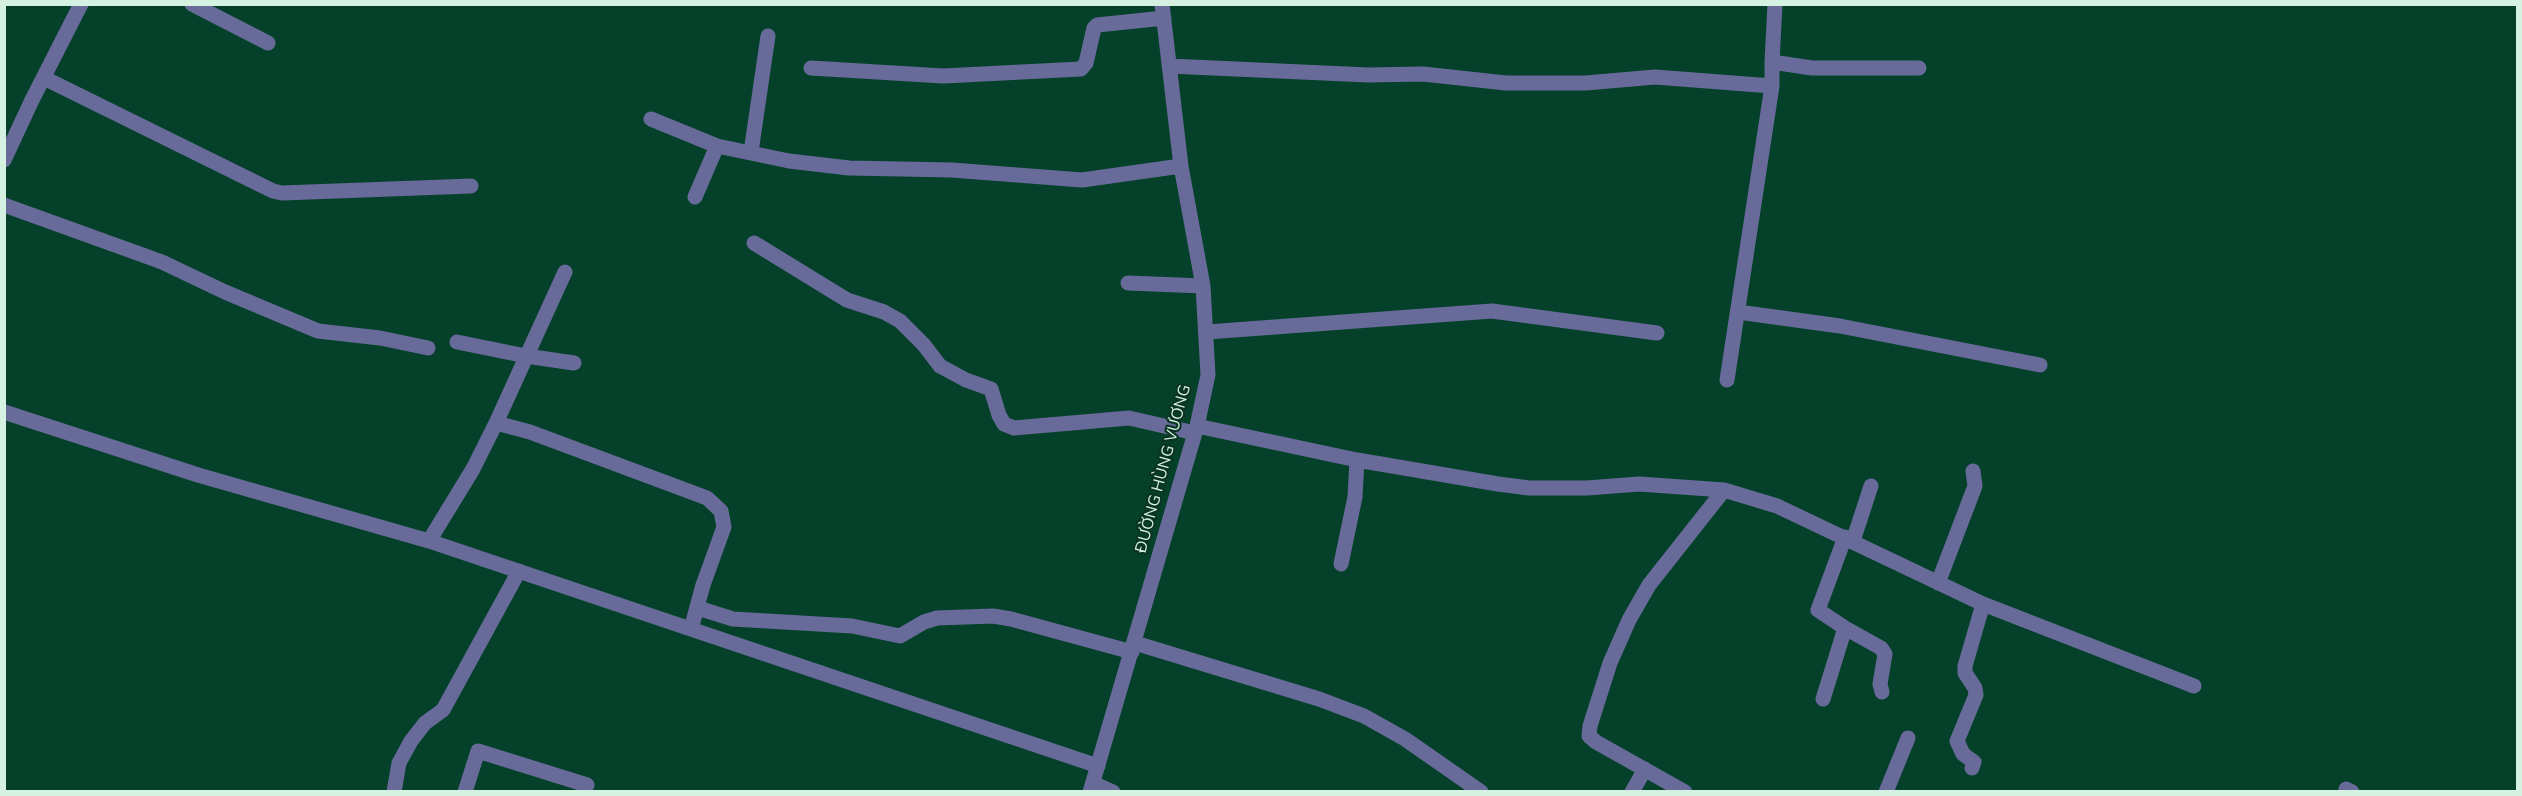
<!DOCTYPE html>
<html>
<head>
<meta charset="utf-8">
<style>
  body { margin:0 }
  #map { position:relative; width:2522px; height:796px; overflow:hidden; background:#05412a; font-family:"Nunito Sans",sans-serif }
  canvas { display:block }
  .frame { position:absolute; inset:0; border:6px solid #d5f1e1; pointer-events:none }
</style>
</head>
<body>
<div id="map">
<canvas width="2522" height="796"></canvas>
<div class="frame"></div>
</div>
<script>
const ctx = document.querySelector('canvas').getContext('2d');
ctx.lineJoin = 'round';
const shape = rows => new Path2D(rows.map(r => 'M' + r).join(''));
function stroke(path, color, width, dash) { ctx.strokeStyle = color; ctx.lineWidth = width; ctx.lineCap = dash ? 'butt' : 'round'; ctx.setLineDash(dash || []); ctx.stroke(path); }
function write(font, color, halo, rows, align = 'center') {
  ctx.font = font + ' "Nunito Sans",sans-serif'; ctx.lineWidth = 4.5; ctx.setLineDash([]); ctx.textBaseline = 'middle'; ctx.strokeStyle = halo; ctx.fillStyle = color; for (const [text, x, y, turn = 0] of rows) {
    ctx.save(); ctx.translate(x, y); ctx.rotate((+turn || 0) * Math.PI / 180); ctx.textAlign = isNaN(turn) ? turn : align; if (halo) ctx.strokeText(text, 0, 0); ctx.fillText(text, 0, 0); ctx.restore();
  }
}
stroke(shape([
  [192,4,268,43],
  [1772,62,1775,4],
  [1169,66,1368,75,1423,74,1506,83,1586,83,1655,77,1772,86,1772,62,1812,68,1919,68],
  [811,68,943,76,1081,69,1086,63,1094,28,1097,25,1164,18],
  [44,78,273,191,282,193,471,186],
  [651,119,717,146,789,161,849,168,952,170,1082,180,1181,166],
  [751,152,768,36],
  [4,160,32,100,81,4],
  [695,197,717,146],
  [4,205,162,262,225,292,318,331,380,338,428,348],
  [754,243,847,300,884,312,900,321,924,345,940,366,966,380,991,389,999,415,1004,424,1014,428,1129,418,1195,433],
  [1128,283,1203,286],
  [1738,312,1840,326,2040,365],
  [1207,332,1492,311,1657,333],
  [457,342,526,356,574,363],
  [1727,380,1772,86],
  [4,412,198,475,429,541,1098,766],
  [496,423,565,272],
  [1197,426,1357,460,1498,484,1529,488,1587,488,1639,484,1724,490,1777,506,1983,604,2194,686],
  [429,541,473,469,496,423,530,432,707,498,721,511,724,527,703,585,691,629],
  [1853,541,1871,486],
  [1341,564,1355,497,1357,460],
  [1938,583,1975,486,1973,471],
  [698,608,733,619,852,626,900,636,924,622,937,618,993,616,1011,619,1132,652],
  [1845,628,1881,648,1885,654,1880,684,1882,692],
  [1135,643,1319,699,1364,716,1405,739,1481,792],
  [1823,699,1845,628,1818,610,1845,537],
  [1972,768,1974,762,1963,754,1957,741,1976,695,1975,688,1965,673,1965,666,1983,604],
  [1093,783,1113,792],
  [2346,789,2352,792],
  [394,792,399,763,411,741,425,723,443,710,519,571],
  [465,792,478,751,587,785],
  [1090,792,1197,426,1208,375,1203,286,1181,166,1162,4],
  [1632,792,1645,769],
  [1685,792,1596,742,1589,736,1590,726,1610,663,1629,620,1649,585,1724,490],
  [1886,792,1908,738]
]), '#686b9a', 15);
write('16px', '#d5f1e1', '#0a3423', [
  ["ĐƯỜNG HÙNG VƯƠNG",1164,469,-75]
]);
</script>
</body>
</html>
